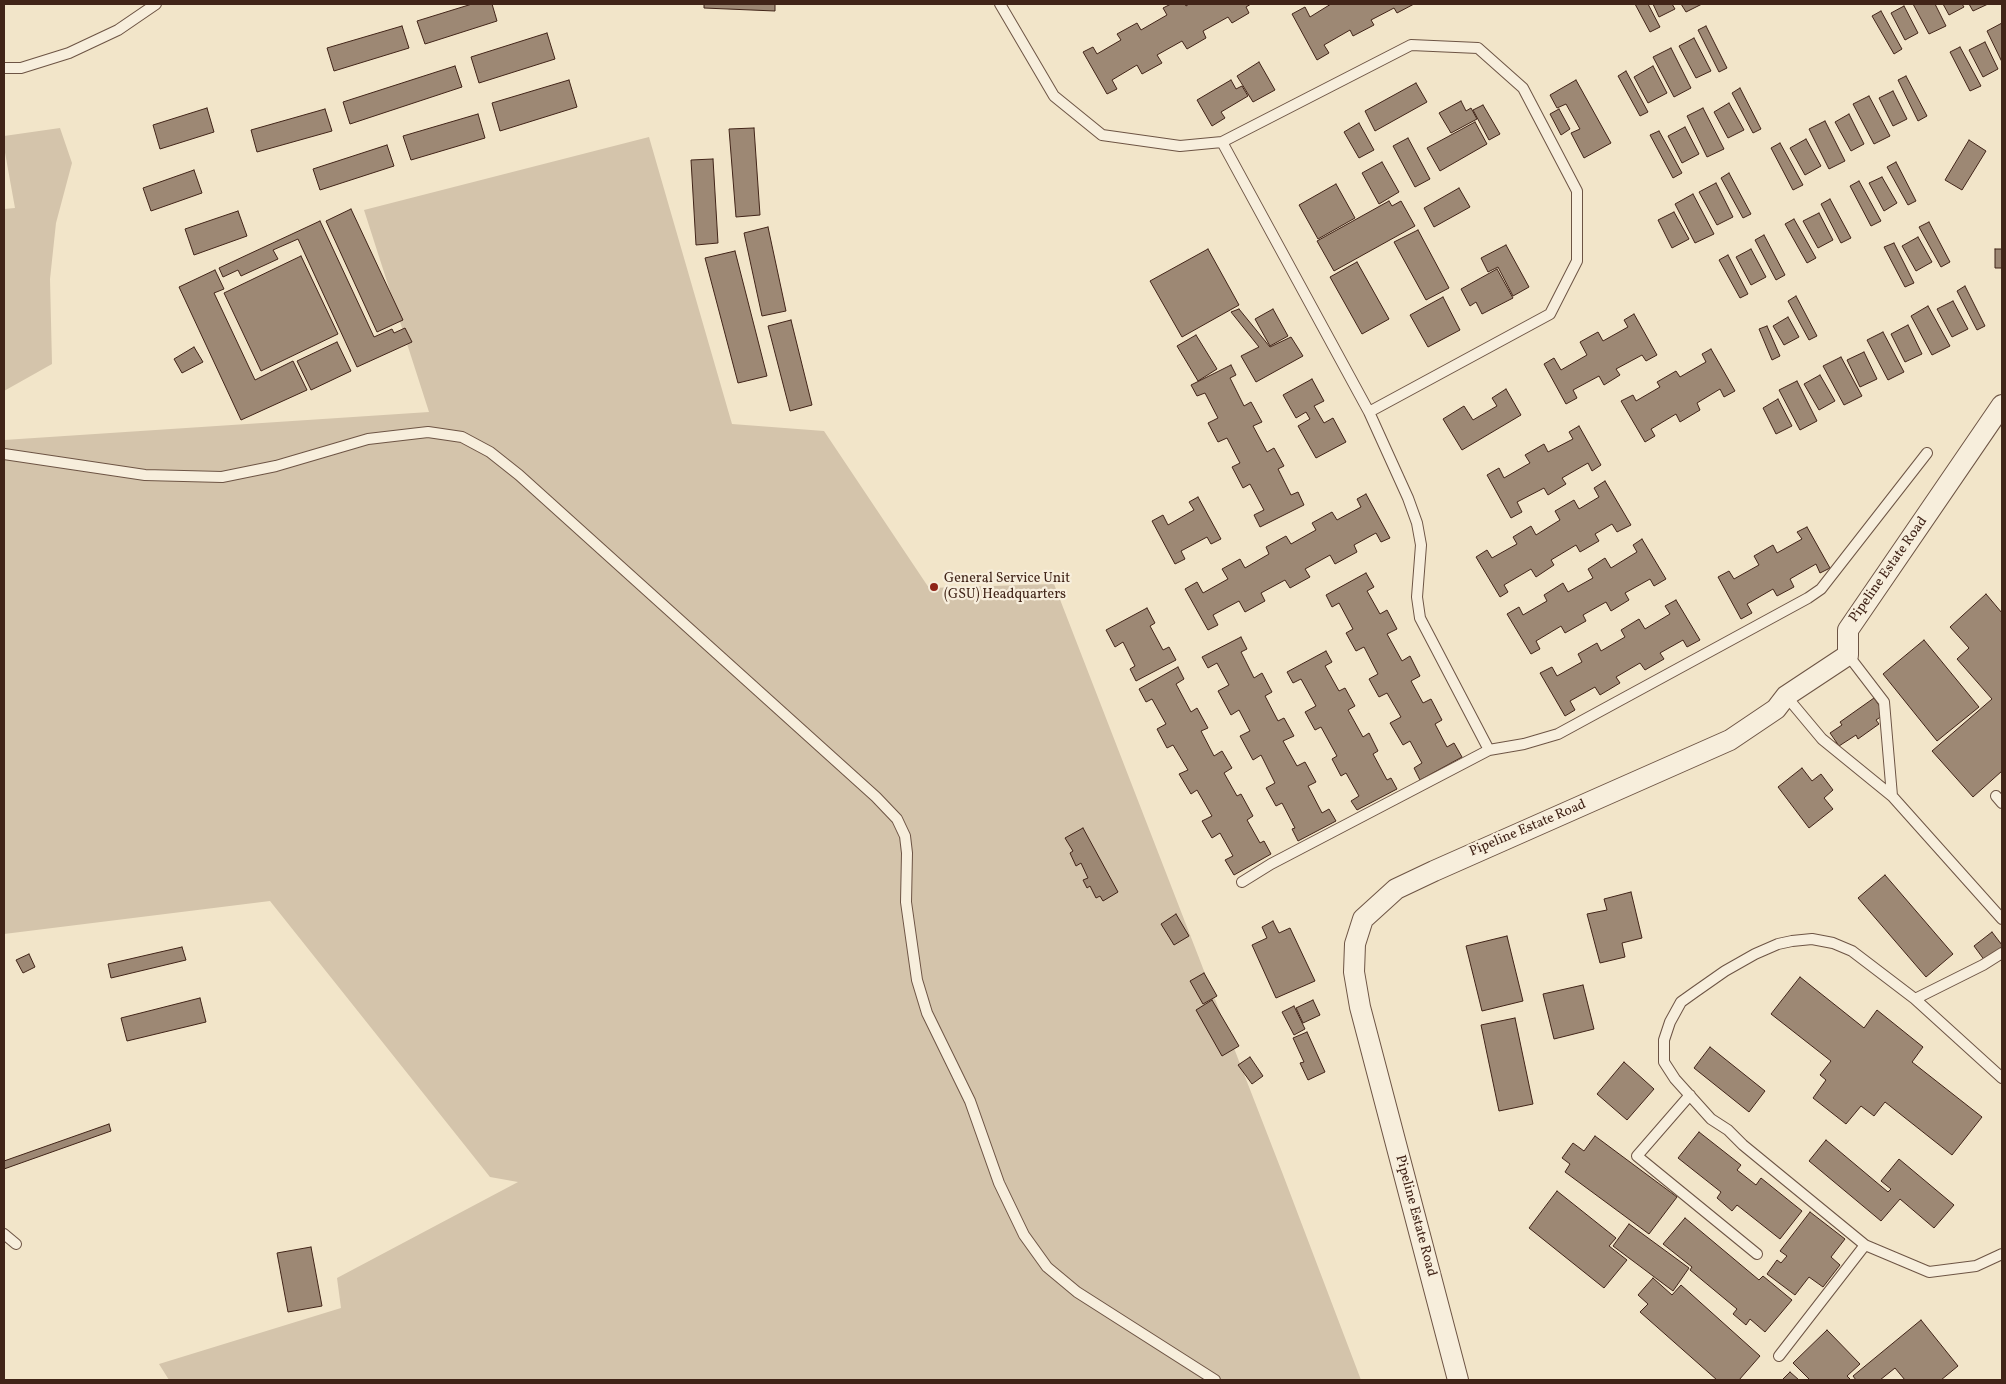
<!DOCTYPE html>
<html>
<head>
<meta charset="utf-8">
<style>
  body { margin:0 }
  #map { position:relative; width:2006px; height:1384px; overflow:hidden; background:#f2e5c9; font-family:Vollkorn,serif }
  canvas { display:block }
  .frame { position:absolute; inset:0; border:5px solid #412418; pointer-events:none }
</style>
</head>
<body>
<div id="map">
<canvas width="2006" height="1384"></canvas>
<div class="frame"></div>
</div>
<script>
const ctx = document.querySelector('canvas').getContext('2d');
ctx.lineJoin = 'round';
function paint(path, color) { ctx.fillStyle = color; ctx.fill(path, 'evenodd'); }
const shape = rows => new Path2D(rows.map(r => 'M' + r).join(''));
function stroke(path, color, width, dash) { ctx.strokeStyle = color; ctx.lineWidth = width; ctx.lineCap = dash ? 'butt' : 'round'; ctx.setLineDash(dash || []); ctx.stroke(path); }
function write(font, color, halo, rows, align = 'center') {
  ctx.font = font + ' Vollkorn,serif'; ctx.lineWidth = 4.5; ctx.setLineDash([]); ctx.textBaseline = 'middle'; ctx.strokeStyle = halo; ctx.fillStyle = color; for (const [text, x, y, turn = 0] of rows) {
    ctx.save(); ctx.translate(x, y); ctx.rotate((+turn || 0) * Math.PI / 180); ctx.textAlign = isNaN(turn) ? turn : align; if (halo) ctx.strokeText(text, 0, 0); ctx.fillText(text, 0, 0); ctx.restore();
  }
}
paint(shape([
  [60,128,72,163,56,223,50,279,52,364,4,391,4,209,15,208,4,147,4,136],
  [649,137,732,424,824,431,929,588,1054,584,1282,1172,1361,1380,169,1380,159,1364,341,1308,337,1278,518,1182,490,1177,270,901,4,934,4,440,429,412,364,210]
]), '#d4c4ab');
const building = shape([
  [472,4,492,4,497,21,425,44,417,21,472,4],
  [704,4,775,4,775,11,704,8,704,4],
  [1171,4,1185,4,1186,6,1189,4,1251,4,1246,7,1249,13,1232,23,1228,17,1203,31,1206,38,1187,49,1182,41,1157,55,1162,63,1142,74,1137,65,1112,80,1117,89,1107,94,1083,52,1093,47,1097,54,1121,40,1117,34,1137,23,1141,30,1167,15,1163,8,1171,4],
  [1331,4,1414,4,1397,13,1394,8,1371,20,1374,25,1353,36,1350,30,1324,45,1329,53,1317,60,1292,14,1305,7,1310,17,1331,4],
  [1635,4,1648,4,1660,27,1650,32,1635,4],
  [1653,4,1672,4,1675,9,1659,17,1653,4],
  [1681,4,1702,4,1686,12,1681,4],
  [1913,4,1935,4,1946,26,1929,34,1913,4],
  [1943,4,1962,4,1964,7,1949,15,1943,4],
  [1969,4,1988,4,1973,11,1969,4],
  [1904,6,1918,33,1905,40,1891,13,1904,6],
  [1881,11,1902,49,1894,54,1872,16,1881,11],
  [2002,23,2002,62,1987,31,2002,23],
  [402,26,409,48,334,71,327,48,402,26],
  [1706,26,1727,68,1719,72,1698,30,1706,26],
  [547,33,555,59,479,83,471,57,547,33],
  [1694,38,1711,71,1696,78,1679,46,1694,38],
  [1985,42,1998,69,1983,77,1969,50,1985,42],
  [1960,47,1981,86,1970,91,1950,52,1960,47],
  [1671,48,1691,88,1674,97,1653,57,1671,48],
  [1259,62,1275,90,1253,102,1237,76,1259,62],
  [455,66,462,87,350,124,343,102,455,66],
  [1653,66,1667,93,1648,103,1634,77,1653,66],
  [1626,71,1648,112,1640,116,1618,76,1626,71],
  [1906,76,1927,116,1918,121,1898,80,1906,76],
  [569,80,577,107,500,131,492,103,569,80],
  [1231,80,1236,89,1242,86,1248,96,1221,112,1225,118,1212,126,1197,100,1231,80],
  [1576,80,1611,143,1584,158,1571,133,1580,129,1566,104,1557,108,1550,95,1576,80],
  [1416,83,1427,102,1375,131,1365,111,1416,83],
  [1740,88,1761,129,1753,133,1732,93,1740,88],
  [1893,91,1907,119,1893,126,1879,98,1893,91],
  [1869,96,1890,136,1874,144,1853,104,1869,96],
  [1461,101,1466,111,1471,108,1477,119,1451,133,1439,113,1461,101],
  [1729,103,1744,130,1728,138,1714,112,1729,103],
  [1483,105,1500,134,1489,140,1473,110,1483,105],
  [207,108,214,132,160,149,153,125,207,108],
  [1703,108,1724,149,1707,157,1687,116,1703,108],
  [325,109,332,131,257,152,251,130,325,109],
  [1559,109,1570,129,1561,135,1550,114,1559,109],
  [478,114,485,138,411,160,403,136,478,114],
  [1849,114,1864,144,1851,151,1835,122,1849,114],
  [1825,121,1845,161,1829,169,1809,129,1825,121],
  [1475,122,1487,144,1440,171,1427,148,1475,122],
  [1359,123,1374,150,1359,158,1344,132,1359,123],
  [1685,127,1699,154,1682,163,1668,136,1685,127],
  [754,128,760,215,736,217,729,129,754,128],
  [1659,131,1682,173,1673,178,1650,135,1659,131],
  [1408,138,1430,179,1415,187,1393,146,1408,138],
  [1806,139,1821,166,1805,175,1790,148,1806,139],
  [1969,140,1986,151,1962,190,1945,180,1969,140],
  [1780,143,1803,185,1793,190,1771,148,1780,143],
  [387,145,394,166,320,190,313,169,387,145],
  [713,159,718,243,696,245,691,160,713,159],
  [1382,162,1399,192,1379,204,1362,173,1382,162],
  [1896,162,1916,201,1908,205,1887,167,1896,162],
  [194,170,202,193,151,211,143,188,194,170],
  [1729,173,1751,214,1743,218,1721,178,1729,173],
  [1882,177,1897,203,1884,211,1869,183,1882,177],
  [1859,181,1881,221,1871,226,1850,186,1859,181],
  [1716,183,1733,217,1717,225,1699,192,1716,183],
  [1336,184,1355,218,1318,239,1299,205,1336,184],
  [1459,188,1470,207,1434,227,1424,208,1459,188],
  [1693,194,1714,234,1695,243,1675,204,1693,194],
  [1830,199,1851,238,1841,243,1821,204,1830,199],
  [1389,201,1392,206,1401,201,1415,226,1334,271,1317,241,1389,201],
  [351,209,403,320,377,332,326,221,351,209],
  [238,211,247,236,194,255,185,229,238,211],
  [1674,212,1689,239,1672,248,1658,220,1674,212],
  [1819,213,1833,240,1818,248,1803,221,1819,213],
  [1794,219,1816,258,1807,263,1785,224,1794,219],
  [320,221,374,337,392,329,394,333,405,328,412,342,357,367,298,239,273,250,278,259,241,276,238,270,223,277,219,268,320,221],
  [1929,222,1950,262,1941,267,1919,227,1929,222],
  [768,227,786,311,762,316,744,233,768,227],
  [1418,230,1449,288,1426,300,1394,242,1418,230],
  [1764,235,1785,275,1776,280,1755,240,1764,235],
  [1918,237,1932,262,1916,271,1902,246,1918,237],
  [1894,243,1914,283,1905,287,1884,247,1894,243],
  [1506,245,1529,287,1513,296,1498,267,1488,272,1481,258,1506,245],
  [1208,249,1239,305,1182,337,1150,281,1208,249],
  [1751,249,1766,277,1751,285,1736,257,1751,249],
  [1995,249,2002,249,2002,268,1995,268,1995,249],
  [735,251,767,376,738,383,705,258,735,251],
  [1728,255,1748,294,1740,298,1719,260,1728,255],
  [301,256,338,334,261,371,224,293,301,256],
  [1357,262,1389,319,1362,334,1330,277,1357,262],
  [1497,269,1513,298,1482,314,1476,302,1470,306,1461,289,1497,269],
  [215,270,224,289,214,293,255,380,293,361,307,390,241,420,179,287,215,270],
  [1965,286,1985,326,1977,330,1957,291,1965,286],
  [1796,296,1817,336,1809,340,1788,301,1796,296],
  [1443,297,1460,330,1428,347,1410,315,1443,297],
  [1953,301,1968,329,1952,337,1937,309,1953,301],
  [1928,306,1950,346,1932,355,1911,316,1928,306],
  [1239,309,1270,347,1291,337,1303,356,1256,382,1241,356,1259,347,1231,312,1239,309],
  [1273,309,1288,336,1270,346,1255,319,1273,309],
  [1634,314,1657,355,1646,361,1642,355,1616,369,1620,375,1604,385,1599,376,1573,390,1577,398,1566,404,1544,364,1554,358,1561,370,1587,355,1580,342,1598,332,1603,341,1628,327,1624,320,1634,314],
  [1788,317,1799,337,1784,345,1773,326,1788,317],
  [791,320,812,405,790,411,768,326,791,320],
  [1908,325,1922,354,1905,362,1891,334,1908,325],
  [1767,326,1780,356,1772,360,1759,329,1767,326],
  [1883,332,1904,372,1888,380,1867,340,1883,332],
  [1196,335,1217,369,1198,381,1177,346,1196,335],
  [337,342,351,371,311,390,297,361,337,342],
  [194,347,203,362,182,373,174,359,194,347],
  [1711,349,1735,391,1724,397,1720,389,1697,403,1700,410,1680,422,1676,414,1651,429,1655,436,1645,442,1621,401,1633,395,1636,401,1660,387,1657,382,1676,371,1680,377,1706,362,1702,354,1711,349],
  [1864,352,1877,379,1860,387,1847,360,1864,352],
  [1841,357,1862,396,1844,405,1823,366,1841,357],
  [1231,365,1236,375,1230,378,1244,406,1251,402,1262,422,1253,426,1267,452,1274,448,1284,466,1278,469,1291,495,1298,492,1304,505,1260,527,1254,515,1264,510,1250,484,1243,488,1232,467,1240,463,1227,438,1218,442,1208,423,1218,418,1205,393,1197,396,1191,385,1231,365],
  [1820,375,1835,401,1819,410,1804,384,1820,375],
  [1312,379,1324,401,1314,406,1324,423,1333,418,1346,442,1316,458,1298,426,1310,419,1306,412,1296,418,1283,395,1312,379],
  [1797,381,1817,421,1800,430,1779,390,1797,381],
  [1506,389,1521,415,1462,450,1443,419,1464,406,1473,420,1497,406,1492,398,1506,389],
  [1778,399,1792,426,1776,434,1763,408,1778,399],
  [1579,426,1601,465,1592,471,1588,463,1562,478,1566,484,1548,495,1544,488,1517,502,1522,512,1511,518,1487,475,1499,468,1504,478,1530,463,1525,455,1544,444,1548,452,1573,439,1569,432,1579,426],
  [1605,481,1631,525,1617,532,1612,524,1595,534,1599,541,1580,552,1576,545,1551,560,1554,565,1536,577,1531,569,1504,585,1508,592,1500,597,1476,557,1487,550,1492,558,1517,544,1513,537,1531,526,1536,535,1560,520,1555,511,1574,500,1579,509,1599,497,1594,488,1605,481],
  [1366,494,1390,538,1381,542,1376,533,1354,545,1357,552,1335,564,1330,555,1305,569,1310,577,1290,588,1285,580,1261,593,1265,601,1245,612,1239,601,1213,615,1218,625,1208,630,1185,589,1197,582,1203,593,1228,579,1222,569,1240,559,1245,568,1269,554,1266,547,1286,536,1291,544,1316,530,1312,523,1332,512,1337,520,1361,507,1357,499,1366,494],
  [1198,497,1221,539,1211,544,1207,537,1181,551,1185,559,1175,564,1152,521,1163,515,1168,525,1194,510,1189,502,1198,497],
  [1807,527,1830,568,1820,573,1816,564,1790,579,1794,587,1777,596,1773,589,1747,604,1752,613,1741,619,1718,577,1729,571,1734,579,1759,565,1754,556,1773,545,1777,553,1802,539,1797,532,1807,527],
  [1642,539,1666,579,1654,586,1650,579,1625,593,1629,600,1611,611,1606,602,1583,615,1586,621,1565,633,1561,626,1536,641,1540,649,1531,654,1507,614,1519,607,1523,615,1547,601,1544,595,1563,583,1568,592,1593,578,1588,569,1605,558,1611,568,1637,552,1633,545,1642,539],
  [1366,573,1374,587,1367,591,1380,614,1387,610,1397,629,1387,634,1402,661,1410,656,1420,676,1411,681,1423,703,1431,699,1442,720,1435,724,1447,747,1454,743,1462,757,1420,780,1414,768,1422,763,1410,741,1403,745,1390,723,1401,717,1387,693,1379,697,1369,679,1378,674,1364,647,1356,651,1346,633,1353,629,1339,603,1332,607,1326,595,1366,573],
  [1986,594,2002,613,2002,771,1973,797,1932,751,1992,699,1957,659,1969,648,1950,627,1986,594],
  [1676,600,1700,640,1687,647,1683,640,1660,653,1664,659,1645,670,1640,663,1616,677,1620,683,1600,695,1595,687,1570,701,1575,710,1565,716,1540,673,1552,667,1557,676,1582,662,1578,654,1597,643,1601,651,1625,637,1621,630,1639,619,1645,629,1670,614,1665,606,1676,600],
  [1147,608,1155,623,1150,626,1163,650,1169,647,1176,660,1136,681,1130,669,1135,666,1123,642,1115,647,1106,630,1147,608],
  [1241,637,1247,649,1241,652,1254,678,1262,673,1272,692,1265,696,1278,721,1284,718,1294,736,1283,741,1297,766,1305,762,1316,782,1308,786,1322,813,1329,809,1336,821,1298,841,1292,829,1295,828,1282,803,1276,806,1266,788,1275,783,1261,755,1253,760,1240,736,1250,731,1239,710,1231,715,1218,691,1229,685,1217,663,1208,668,1202,657,1241,637],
  [1924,640,1979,707,1937,741,1883,674,1924,640],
  [1326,651,1332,662,1325,666,1339,691,1345,688,1355,706,1348,710,1363,737,1369,733,1378,751,1373,754,1387,780,1391,778,1397,789,1357,810,1351,801,1359,796,1346,773,1341,776,1332,759,1337,756,1321,727,1315,730,1305,712,1316,706,1301,679,1293,683,1287,672,1326,651],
  [1178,667,1184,679,1176,684,1191,712,1197,708,1208,728,1201,731,1214,756,1222,751,1232,768,1224,773,1237,796,1241,794,1253,816,1247,820,1260,843,1264,841,1271,854,1234,875,1225,860,1233,856,1220,833,1212,838,1202,821,1212,816,1197,790,1191,794,1179,774,1188,770,1173,745,1167,748,1157,729,1166,724,1152,699,1146,702,1139,689,1178,667],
  [1874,698,1885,714,1876,720,1879,724,1858,739,1856,735,1839,746,1830,733,1842,725,1840,722,1874,698],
  [1802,768,1812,781,1821,774,1833,790,1824,798,1833,809,1809,828,1778,787,1802,768],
  [1083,828,1118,892,1103,901,1100,896,1096,898,1090,886,1087,888,1083,880,1088,878,1081,863,1076,866,1070,853,1073,851,1065,838,1083,828],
  [1885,875,1953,954,1926,977,1858,898,1885,875],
  [1631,892,1642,938,1622,943,1625,957,1600,963,1587,914,1607,910,1604,899,1631,892],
  [1176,914,1189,936,1174,945,1161,924,1176,914],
  [1273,921,1279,933,1290,928,1315,981,1276,998,1252,945,1267,938,1262,927,1273,921],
  [1992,932,2002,945,2002,947,1985,961,1974,946,1992,932],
  [1507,936,1523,1001,1482,1011,1466,946,1507,936],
  [182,947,186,960,111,978,108,964,182,947],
  [29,954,35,967,23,973,16,960,29,954],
  [1204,973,1217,996,1203,1004,1190,981,1204,973],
  [1800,977,1864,1028,1877,1010,1923,1047,1912,1062,1982,1117,1952,1155,1885,1102,1874,1116,1861,1106,1846,1124,1813,1098,1826,1080,1820,1075,1831,1061,1771,1014,1800,977],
  [1583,985,1594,1029,1554,1039,1543,994,1583,985],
  [200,998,206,1022,127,1041,121,1018,200,998],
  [1212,1000,1239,1046,1222,1056,1196,1010,1212,1000],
  [1313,1000,1320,1015,1303,1023,1296,1008,1313,1000],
  [1294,1006,1305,1029,1294,1035,1282,1012,1294,1006],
  [1515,1018,1533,1104,1499,1111,1481,1025,1515,1018],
  [1307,1032,1325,1072,1308,1080,1300,1063,1304,1062,1293,1038,1307,1032],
  [1710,1047,1765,1091,1749,1112,1694,1068,1710,1047],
  [1250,1057,1263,1076,1252,1084,1238,1065,1250,1057],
  [1624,1062,1654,1089,1627,1120,1597,1094,1624,1062],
  [109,1124,111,1131,4,1169,4,1161,109,1124],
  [1699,1132,1741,1165,1737,1170,1756,1185,1761,1178,1802,1211,1780,1239,1737,1205,1732,1211,1717,1198,1721,1192,1678,1158,1699,1132],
  [1595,1136,1677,1197,1649,1234,1565,1172,1570,1164,1562,1158,1573,1143,1584,1151,1595,1136],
  [1826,1140,1888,1192,1891,1189,1881,1181,1899,1159,1954,1205,1934,1228,1900,1199,1881,1221,1809,1161,1826,1140],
  [1557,1191,1616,1238,1609,1246,1627,1260,1604,1288,1529,1228,1557,1191],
  [1810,1212,1845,1239,1831,1257,1840,1265,1823,1287,1809,1277,1795,1295,1767,1274,1777,1260,1781,1263,1787,1256,1780,1251,1810,1212],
  [1685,1218,1759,1280,1763,1276,1792,1300,1765,1332,1750,1319,1746,1325,1733,1314,1737,1309,1690,1270,1692,1267,1663,1244,1685,1218],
  [1629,1224,1689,1268,1673,1291,1613,1246,1629,1224],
  [311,1247,322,1306,288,1312,277,1253,311,1247],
  [1653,1278,1672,1295,1681,1285,1760,1356,1739,1380,1717,1380,1640,1312,1648,1304,1638,1295,1653,1278],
  [1921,1320,1958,1366,1941,1380,1905,1380,1895,1368,1880,1380,1856,1380,1853,1376,1921,1320],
  [1827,1330,1860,1364,1847,1376,1851,1380,1810,1380,1793,1363,1827,1330],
  [1790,1372,1799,1380,1782,1380,1790,1372]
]);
paint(building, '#9d8874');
stroke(building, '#412418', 1);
const service = shape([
  [1000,4,1054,96,1102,135,1180,146,1222,142,1411,45,1478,48,1523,88,1577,191,1577,261,1550,314,1369,412],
  [4,68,21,68,69,53,118,30,156,4],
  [1222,142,1369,412,1408,498,1417,523,1421,545,1417,597,1420,618,1489,750],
  [4,454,145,475,222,477,276,466,368,439,428,432,462,437,490,452,519,475,876,797,897,819,905,836,907,853,906,902,917,980,927,1013,970,1101,999,1183,1024,1235,1047,1267,1077,1292,1215,1380],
  [1848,655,1884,702,1892,796],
  [1786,696,1822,739,1892,796,2002,919],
  [1996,796,2002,803],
  [1242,882,1271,864,1489,750,1524,744,1558,734,1808,598,1821,589,1927,453],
  [1915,999,1983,965,2002,953],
  [2002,1078,1915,999,1852,951,1833,943,1812,939,1792,941,1778,944,1755,954,1725,971,1695,992,1681,1002,1670,1022,1664,1040,1664,1062,1675,1079,1711,1119,1728,1130,1743,1145,1865,1245,1929,1272,1976,1266,2002,1254],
  [1690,1095,1637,1156,1757,1254],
  [4,1234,16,1244],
  [1779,1356,1865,1245]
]);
const minor = shape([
  [1458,1380,1360,1007,1354,972,1355,944,1363,919,1396,889,1434,871,1730,740,1776,709,1786,696,1848,655,1848,630,2002,405]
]);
stroke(service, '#6d5444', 12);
stroke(minor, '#6d5444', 22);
stroke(service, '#f7eedc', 10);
stroke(minor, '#f7eedc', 20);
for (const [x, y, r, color] of [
  [934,587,5,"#8f2418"]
]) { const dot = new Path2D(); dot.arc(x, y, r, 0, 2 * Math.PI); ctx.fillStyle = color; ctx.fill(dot); stroke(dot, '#f7eedc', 2); }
write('14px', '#412418', '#f7eedc', [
  ["Pipeline Estate Road",1889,570,-55],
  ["Pipeline Estate Road",1528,829,-23],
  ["Pipeline Estate Road",1415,1216,75]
]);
write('14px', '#412418', '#f7eedc', [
  ["General Service Unit",944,579],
  ["(GSU) Headquarters",944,595]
], 'left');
</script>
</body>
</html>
